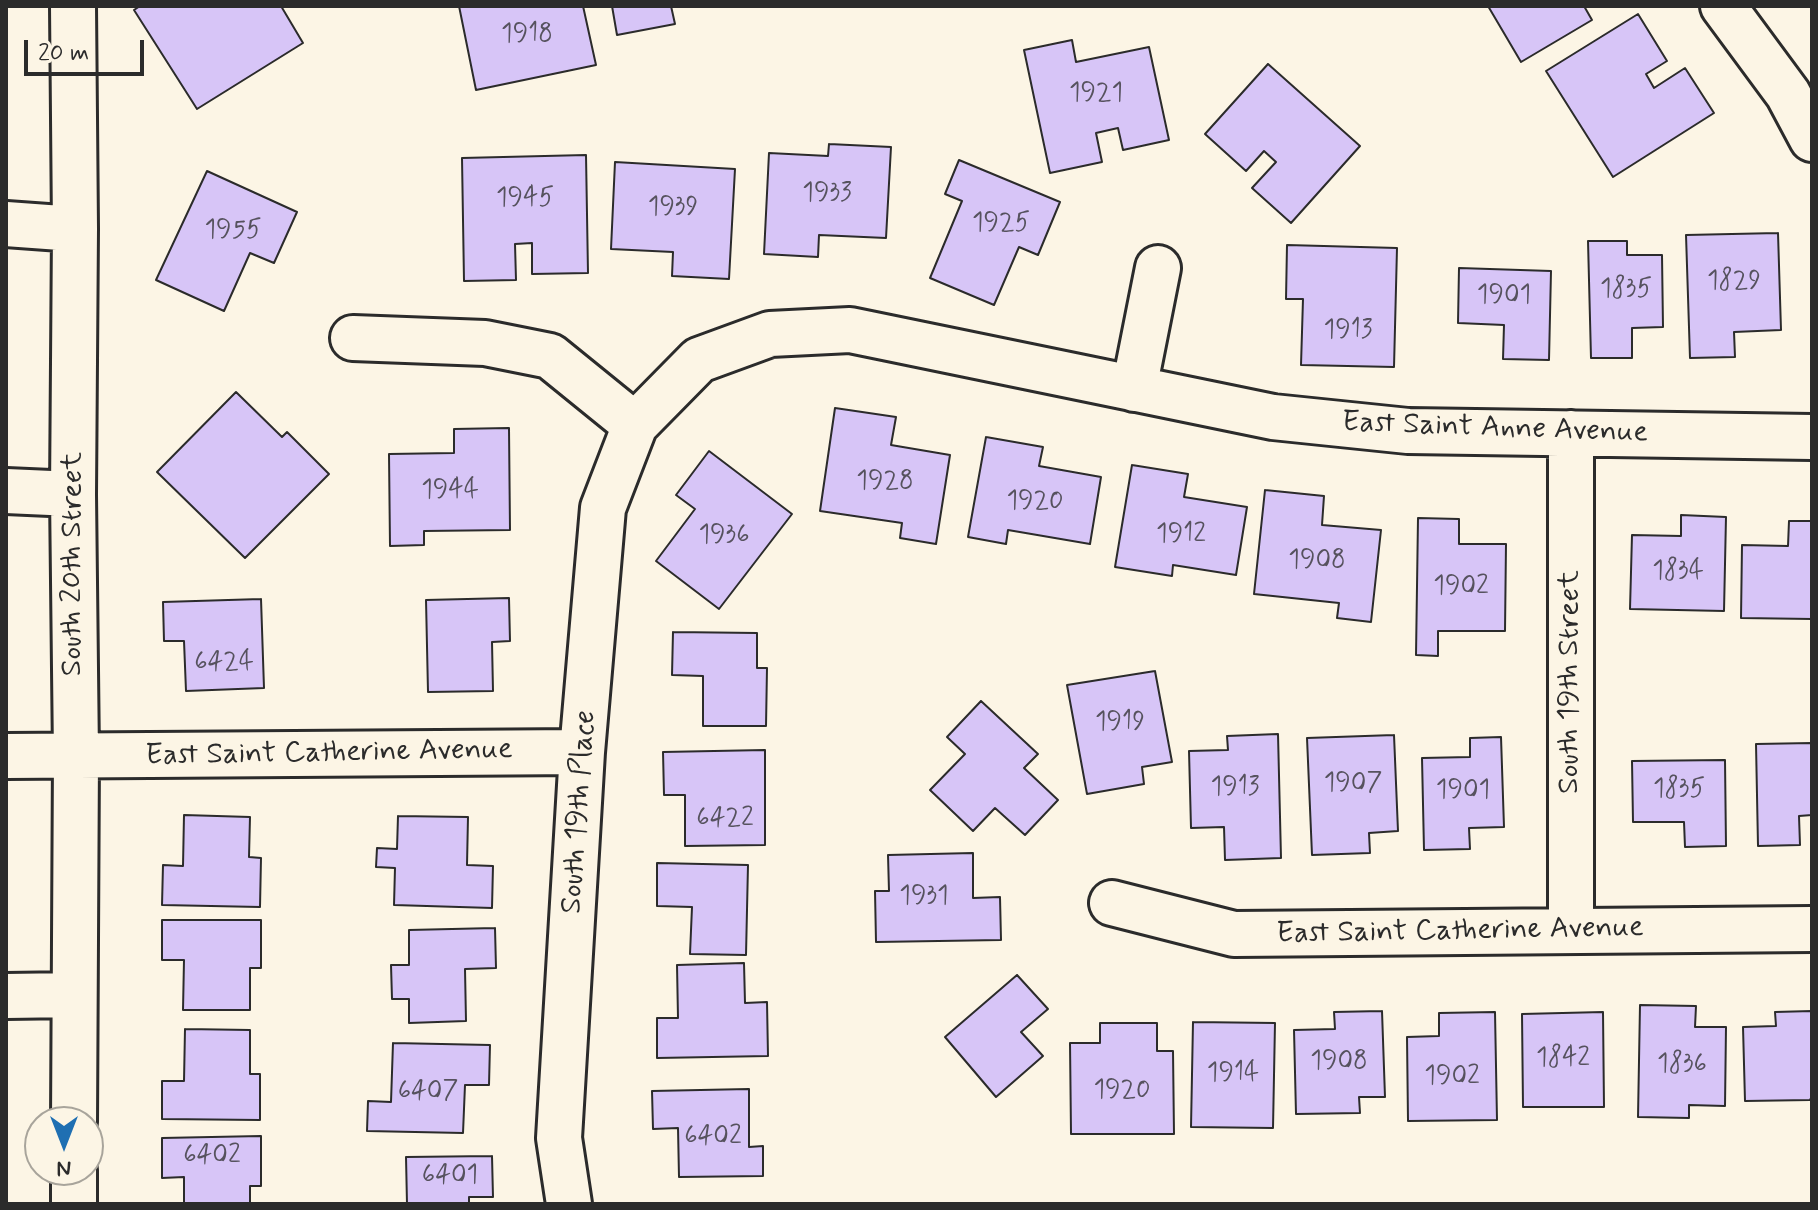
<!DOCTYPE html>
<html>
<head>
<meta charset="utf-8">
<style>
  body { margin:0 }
  #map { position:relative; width:1818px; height:1210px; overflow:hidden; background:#fcf5e5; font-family:Mynerve,sans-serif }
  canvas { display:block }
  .frame { position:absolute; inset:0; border:8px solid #2b2b2b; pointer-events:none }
  .north { position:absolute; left:24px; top:1106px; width:80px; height:80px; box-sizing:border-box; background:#fcf5e5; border:2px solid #a8a49b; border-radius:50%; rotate:180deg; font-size:22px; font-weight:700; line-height:32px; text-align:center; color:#2b2b2b }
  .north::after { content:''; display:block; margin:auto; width:28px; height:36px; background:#1f6fb2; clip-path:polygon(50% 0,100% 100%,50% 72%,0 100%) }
  .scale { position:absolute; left:24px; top:40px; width:120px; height:36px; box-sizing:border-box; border:4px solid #2b2b2b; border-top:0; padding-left:10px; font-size:24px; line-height:28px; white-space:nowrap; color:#2b2b2b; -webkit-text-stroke:6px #fcf5e5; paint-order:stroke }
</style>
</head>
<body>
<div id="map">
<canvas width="1818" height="1210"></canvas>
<div class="frame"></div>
<div class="north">N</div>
<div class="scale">20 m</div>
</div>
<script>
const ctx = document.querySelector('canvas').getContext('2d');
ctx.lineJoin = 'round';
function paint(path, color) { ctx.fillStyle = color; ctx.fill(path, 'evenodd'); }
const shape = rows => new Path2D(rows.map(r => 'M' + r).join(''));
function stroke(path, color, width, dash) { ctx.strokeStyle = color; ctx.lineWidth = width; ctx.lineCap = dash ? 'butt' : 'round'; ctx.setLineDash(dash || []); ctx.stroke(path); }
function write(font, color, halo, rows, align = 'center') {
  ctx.font = font + ' Mynerve,sans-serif'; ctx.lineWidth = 7; ctx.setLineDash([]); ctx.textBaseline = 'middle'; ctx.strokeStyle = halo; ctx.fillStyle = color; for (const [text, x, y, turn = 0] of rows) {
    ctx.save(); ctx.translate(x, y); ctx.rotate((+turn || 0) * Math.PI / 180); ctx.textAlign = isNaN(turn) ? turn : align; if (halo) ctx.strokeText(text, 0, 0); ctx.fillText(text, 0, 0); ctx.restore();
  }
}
const building = shape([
  [140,6,281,6,303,43,197,109,134,10,140,6],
  [459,6,583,6,596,65,476,90,459,6],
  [612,6,671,6,675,24,617,35,612,6],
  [1488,6,1584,6,1592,20,1521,62,1488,6],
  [1638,14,1667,61,1646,74,1654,88,1685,68,1714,113,1613,177,1546,71,1638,14],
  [1072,40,1076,62,1149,47,1169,140,1123,150,1118,128,1096,133,1102,162,1050,173,1024,50,1072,40],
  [1268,64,1360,146,1291,223,1252,188,1276,162,1264,151,1246,171,1205,134,1268,64],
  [829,144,891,147,886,238,819,235,818,257,764,254,769,153,828,156,829,144],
  [586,155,588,273,532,274,532,243,515,244,516,280,464,281,462,158,586,155],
  [959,160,1060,202,1038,255,1019,247,994,305,930,278,962,201,945,194,959,160],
  [615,162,735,169,729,279,672,276,673,252,611,249,615,162],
  [207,171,297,212,274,263,250,253,224,311,156,280,207,171],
  [1778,233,1781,330,1734,332,1735,357,1690,358,1686,235,1778,233],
  [1588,241,1627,241,1627,255,1662,255,1663,327,1632,328,1632,358,1591,358,1588,241],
  [1287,245,1397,248,1394,367,1301,365,1303,299,1286,299,1287,245],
  [1459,268,1551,271,1549,360,1503,359,1504,325,1458,323,1459,268],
  [236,392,282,437,287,432,329,474,245,558,157,472,236,392],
  [835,408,896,417,891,445,950,455,936,544,900,538,902,523,820,511,835,408],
  [509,428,510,530,424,531,424,545,390,546,389,454,454,453,454,429,509,428],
  [986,437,1043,447,1039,466,1101,477,1090,544,1008,530,1006,544,968,537,986,437],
  [709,451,792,514,719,609,656,561,695,509,676,495,709,451],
  [1132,465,1188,474,1184,497,1247,507,1236,575,1173,565,1172,576,1115,567,1132,465],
  [1265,490,1324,496,1322,525,1381,530,1371,622,1337,618,1339,603,1254,594,1265,490],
  [1681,515,1726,517,1724,611,1630,609,1632,535,1681,536,1681,515],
  [1418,518,1459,519,1459,544,1506,544,1505,631,1438,631,1438,656,1416,655,1418,518],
  [1789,521,1812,521,1812,619,1741,618,1742,545,1788,546,1789,521],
  [509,598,510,641,492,642,493,691,428,692,426,600,509,598],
  [261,599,264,688,186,691,184,641,164,641,163,602,261,599],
  [673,632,757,633,757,668,767,668,766,726,703,726,703,676,672,675,673,632],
  [1155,671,1172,762,1142,767,1144,784,1087,794,1067,685,1155,671],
  [981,701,1038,754,1024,768,1058,800,1025,835,995,808,973,831,930,790,965,754,947,737,981,701],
  [1278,734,1281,858,1225,860,1224,827,1191,828,1189,751,1228,750,1227,736,1278,734],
  [1394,735,1398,831,1369,833,1370,853,1312,855,1307,738,1394,735],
  [1501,737,1504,827,1469,828,1470,849,1424,850,1422,758,1470,757,1470,738,1501,737],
  [1812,743,1812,815,1799,816,1800,845,1758,846,1756,744,1812,743],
  [765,750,765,845,685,846,685,795,664,795,663,752,765,750],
  [1725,760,1726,846,1685,847,1684,822,1633,822,1632,761,1725,760],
  [184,815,250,817,249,857,261,858,260,907,162,905,163,865,183,866,184,815],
  [398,816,468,817,467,865,493,866,492,908,394,905,395,868,376,867,377,848,397,849,398,816],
  [973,853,973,898,1000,897,1001,940,876,942,875,891,889,891,888,855,973,853],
  [657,863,748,865,746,955,690,954,692,907,657,906,657,863],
  [162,920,261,920,261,968,250,968,250,1010,183,1010,184,960,162,960,162,920],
  [495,928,496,968,465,969,466,1021,409,1023,409,999,392,999,391,965,409,965,409,930,495,928],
  [744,963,745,1003,767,1002,768,1056,657,1058,657,1018,678,1018,677,965,744,963],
  [1017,975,1048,1009,1021,1032,1043,1056,996,1097,945,1037,1017,975],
  [1640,1005,1696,1006,1695,1027,1726,1027,1725,1106,1689,1105,1689,1118,1638,1117,1640,1005],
  [1382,1011,1385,1097,1359,1097,1360,1113,1296,1114,1294,1030,1335,1029,1334,1012,1382,1011],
  [1812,1011,1812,1096,1810,1100,1745,1101,1743,1027,1776,1026,1775,1012,1812,1011],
  [1495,1012,1497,1120,1408,1121,1407,1037,1439,1036,1439,1013,1495,1012],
  [1603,1012,1604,1107,1523,1107,1522,1014,1603,1012],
  [1193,1022,1275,1023,1273,1128,1191,1127,1193,1022],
  [1100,1023,1157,1023,1157,1051,1173,1051,1174,1134,1071,1134,1070,1043,1100,1043,1100,1023],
  [185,1029,250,1030,250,1074,260,1074,260,1120,162,1119,162,1081,184,1081,185,1029],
  [393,1043,490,1045,489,1085,465,1085,463,1133,367,1131,368,1101,391,1102,393,1043],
  [749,1089,749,1147,763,1146,763,1176,679,1177,678,1128,653,1129,652,1091,749,1089],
  [261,1136,261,1186,250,1186,250,1204,184,1204,184,1177,162,1178,162,1138,261,1136],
  [492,1156,493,1197,469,1197,469,1204,407,1204,406,1157,492,1156]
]);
paint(building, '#d7c5f7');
stroke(building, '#2b2b2b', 2);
const minor = shape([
  [73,6,75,229,73,494,76,756,74,1122],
  [1723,6,1788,94,1812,139],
  [6,224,75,229],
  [353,338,485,343,550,356,635,425],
  [1134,389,1158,268],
  [1571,433,1571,930],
  [6,491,73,494],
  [6,756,582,752],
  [1112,903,1234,934,1812,929],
  [6,996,74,995],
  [74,1204,74,1170],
  [569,1204,559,1138,582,752,603,508,635,425,699,360,770,334,850,330,1273,417,1408,431,1812,437]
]);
stroke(minor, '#2b2b2b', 50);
stroke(minor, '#fcf5e5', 44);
write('26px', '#56525e', null, [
  ["1918",527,36],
  ["1921",1096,95],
  ["1933",827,195],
  ["1945",525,200],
  ["1939",673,209],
  ["1925",1001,225],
  ["1955",233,232],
  ["1829",1734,283],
  ["1835",1626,291],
  ["1901",1504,297],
  ["1913",1348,332],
  ["1928",885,483],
  ["1944",450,492],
  ["1920",1035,503],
  ["1912",1181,536],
  ["1936",724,537],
  ["1908",1317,562],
  ["1834",1678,573],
  ["1902",1461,588],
  ["6424",224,664],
  ["1919",1120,724],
  ["1907",1353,785],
  ["1913",1235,789],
  ["1835",1679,791],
  ["1901",1463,792],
  ["6422",725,820],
  ["1931",924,898],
  ["1842",1563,1060],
  ["1908",1339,1063],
  ["1836",1682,1066],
  ["1914",1233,1075],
  ["1902",1452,1078],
  ["1920",1122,1092],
  ["6407",428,1093],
  ["6402",713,1138],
  ["6402",212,1157],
  ["6401",450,1177]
]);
write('30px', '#2b2b2b', '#fcf5e5', [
  ["East Saint Anne Avenue",1495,429,2],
  ["South 20th Street",74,564,-90],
  ["South 19th Street",1571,682,-90],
  ["East Saint Catherine Avenue",329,754,-1],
  ["South 19th Place",580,812,-86],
  ["East Saint Catherine Avenue",1460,932,-1]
]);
</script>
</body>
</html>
